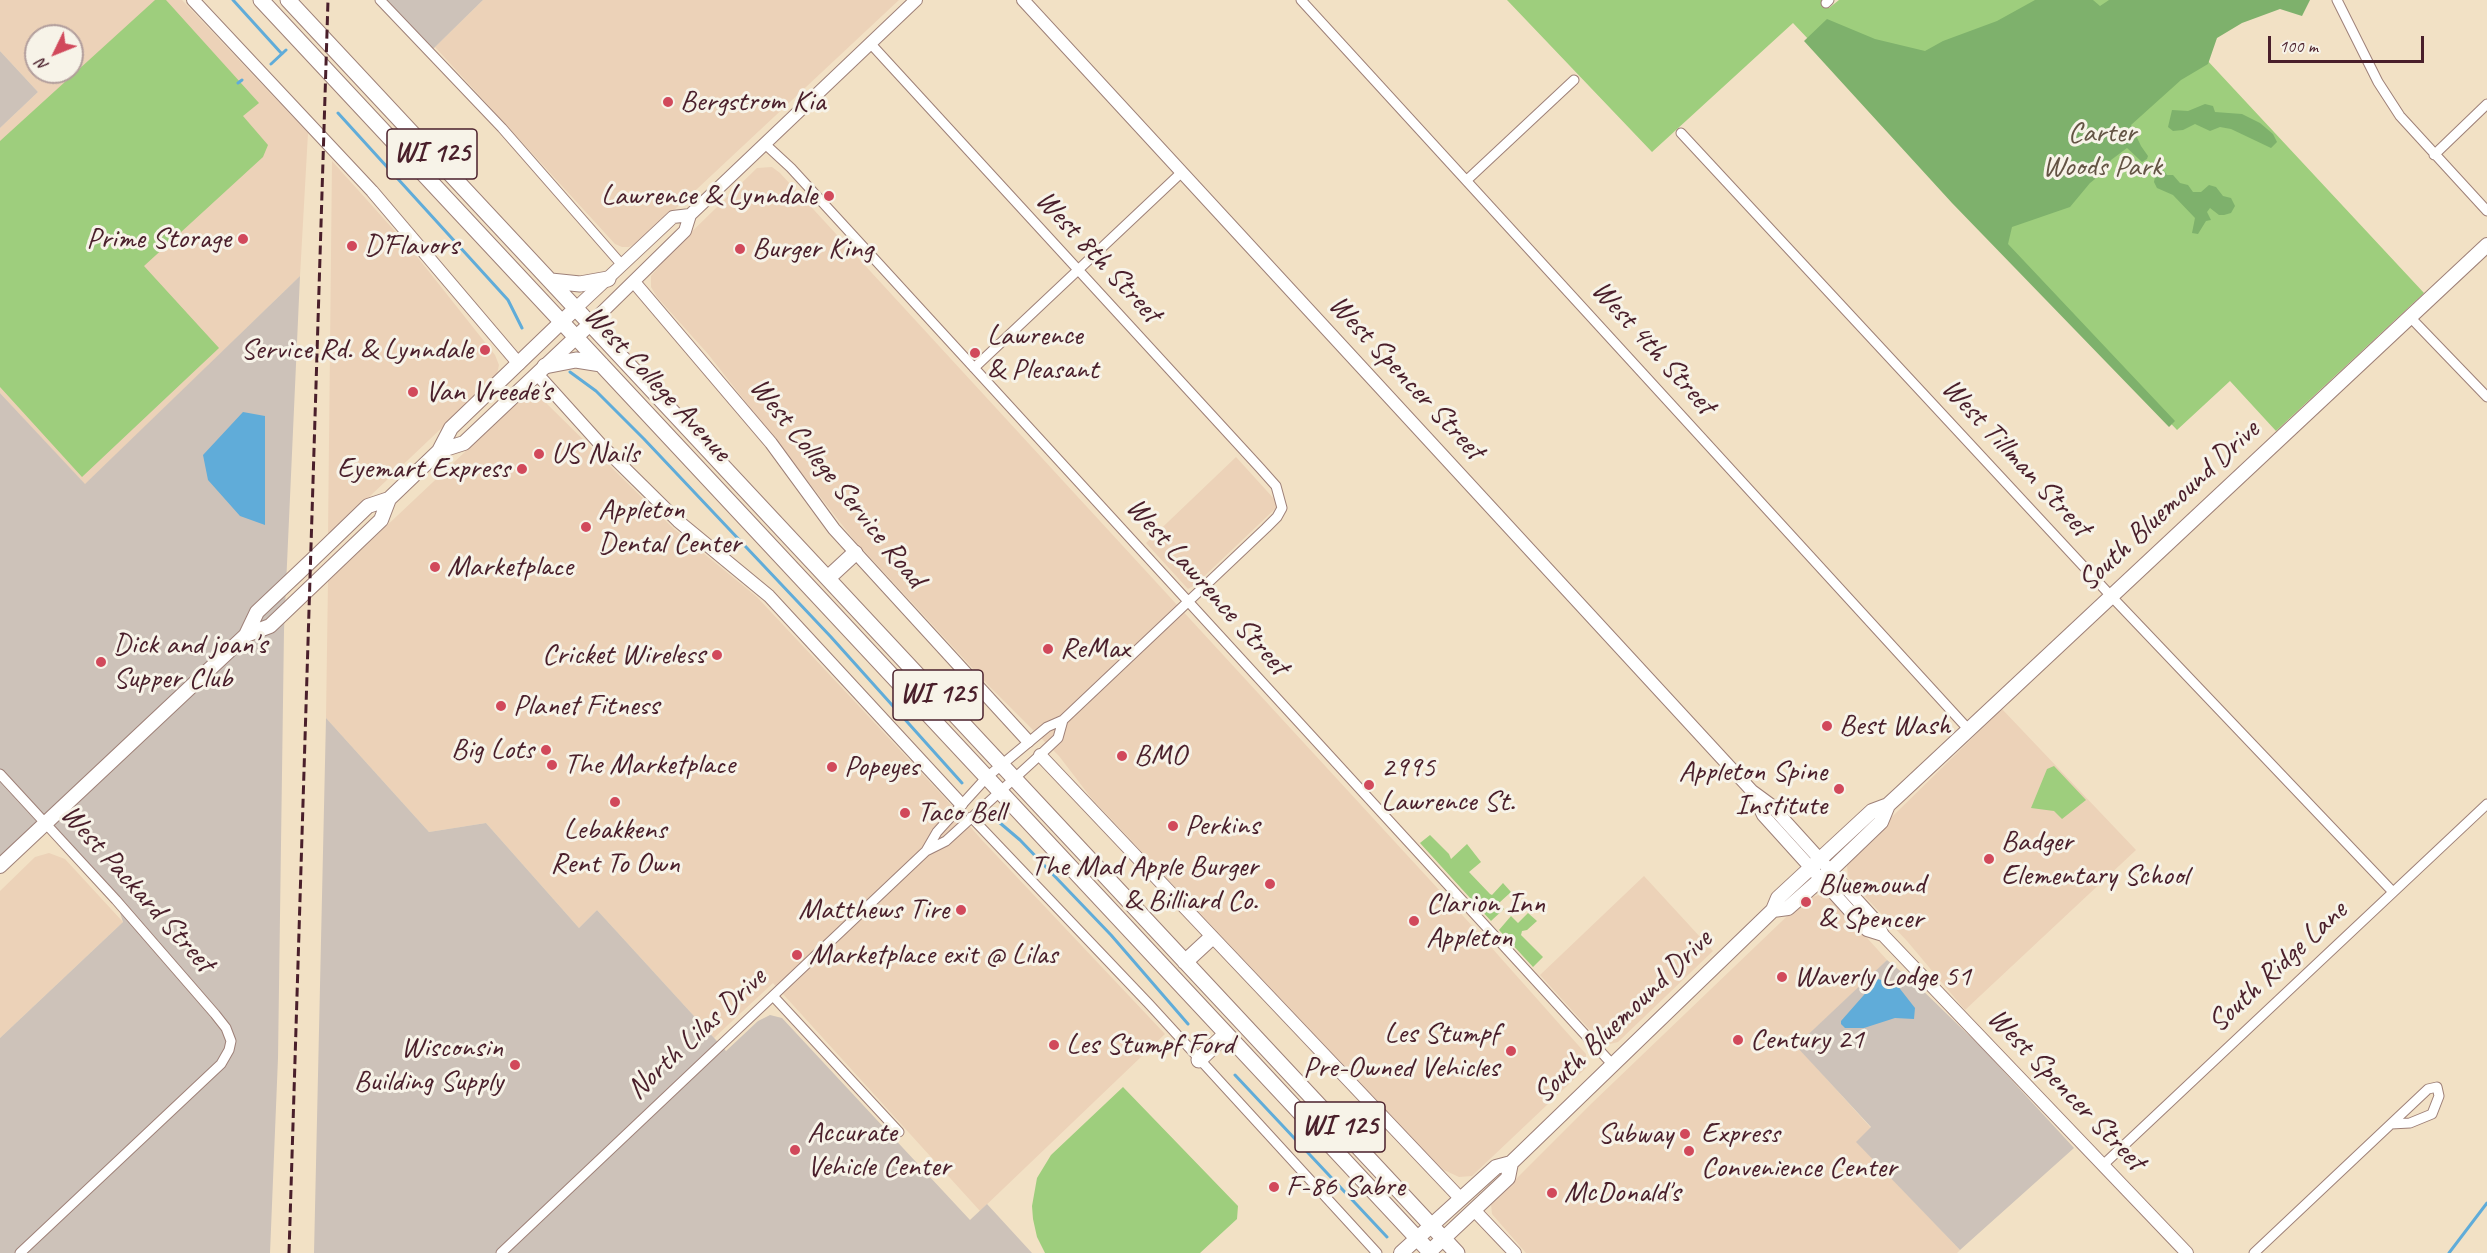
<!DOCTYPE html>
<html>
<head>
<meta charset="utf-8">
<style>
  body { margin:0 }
  #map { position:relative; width:2487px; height:1253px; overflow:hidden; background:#f2e1c5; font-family:Caveat,sans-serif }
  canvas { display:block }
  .north { position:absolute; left:24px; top:24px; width:60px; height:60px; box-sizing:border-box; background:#f7f3e8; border:2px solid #b29e9c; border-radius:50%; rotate:227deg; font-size:16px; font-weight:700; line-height:24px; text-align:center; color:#4a1f2b }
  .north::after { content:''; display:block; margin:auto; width:21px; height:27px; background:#d1495b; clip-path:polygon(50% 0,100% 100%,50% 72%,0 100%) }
  .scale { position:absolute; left:2268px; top:36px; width:156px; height:27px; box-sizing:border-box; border:3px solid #4a1f2b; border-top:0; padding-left:8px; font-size:18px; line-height:21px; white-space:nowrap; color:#4a1f2b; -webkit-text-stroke:4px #f7f3e8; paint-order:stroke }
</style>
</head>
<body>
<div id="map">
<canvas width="2487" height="1253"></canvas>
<div class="north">N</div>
<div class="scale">100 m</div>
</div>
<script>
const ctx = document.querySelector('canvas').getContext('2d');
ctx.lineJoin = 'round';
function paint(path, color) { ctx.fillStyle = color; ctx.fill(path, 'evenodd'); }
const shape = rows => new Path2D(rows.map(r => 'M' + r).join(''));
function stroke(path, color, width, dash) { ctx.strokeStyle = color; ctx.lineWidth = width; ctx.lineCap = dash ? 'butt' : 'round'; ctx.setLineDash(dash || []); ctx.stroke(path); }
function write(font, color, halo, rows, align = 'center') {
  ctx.font = font + ' Caveat,sans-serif'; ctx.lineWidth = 6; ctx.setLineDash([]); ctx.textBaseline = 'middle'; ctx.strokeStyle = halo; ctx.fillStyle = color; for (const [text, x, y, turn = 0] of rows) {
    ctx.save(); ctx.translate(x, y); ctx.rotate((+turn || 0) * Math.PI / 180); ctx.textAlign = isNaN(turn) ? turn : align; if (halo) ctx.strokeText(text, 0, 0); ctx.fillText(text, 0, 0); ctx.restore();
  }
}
paint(shape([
  [0,0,182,0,308,133,300,276,85,485,0,393,0,128,38,92,0,51],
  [36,36,72,36,72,72,36,72],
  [483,0,899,0,682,203,636,243,629,247,622,247,615,244,435,47],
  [332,161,411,249,495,355,499,365,497,374,489,383,328,536],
  [772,167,780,173,1475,929,1586,1054,1586,1068,1472,1176,1459,1177,1444,1170,1417,1147,1314,1034,1092,799,1059,756,988,685,854,540,708,354,657,297,651,287,651,276,673,250,757,168],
  [530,396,542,399,674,529,757,597,943,796,981,839,1165,1034,980,1211,773,983,714,1038,597,910,579,928,486,823,429,832,326,718,328,581,520,400],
  [1236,457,1276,501,1277,507,1195,585,1188,589,1146,543],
  [2002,709,2136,850,1965,1010,1907,941,1854,885,1848,876,1847,866,1851,857],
  [49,853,65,859,123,922,0,1038,0,891,35,857],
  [1644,876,1713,951,1618,1042,1610,1044,1598,1039,1540,975],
  [1819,895,1831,898,1887,960,1797,1046,1871,1128,1857,1142,1960,1250,1957,1253,1526,1253,1492,1214,1491,1204,1592,1103,1805,899]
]), '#ecd2b8');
paint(shape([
  [380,0,483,0,431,51],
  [0,51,38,92,0,128],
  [300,276,284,630,278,1058,270,1253,0,1253,0,1038,123,922,116,900,46,823,0,866,0,393,85,484],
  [326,718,429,832,486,823,579,928,597,910,726,1051,758,1021,770,1015,782,1018,970,1220,987,1204,1032,1253,314,1253],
  [1887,960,1915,983,1984,1050,2074,1148,1960,1250,1856,1142,1871,1127,1796,1046]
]), '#cdc2b9');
paint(shape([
  [155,0,166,0,259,103,243,116,268,145,263,157,144,266,219,348,82,477,0,387,0,141],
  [1507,0,1822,0,1829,8,1839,0,2151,0,2424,293,2276,431,2230,381,2177,430,1793,23,1652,152],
  [2054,766,2086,800,2062,819,2054,811,2031,808,2047,769],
  [1430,835,1449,854,1451,859,1467,844,1481,862,1469,872,1490,894,1492,895,1503,883,1511,892,1499,903,1504,909,1492,920,1491,921,1420,843],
  [1528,913,1537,921,1527,930,1522,931,1521,935,1543,957,1533,967,1499,930,1511,916,1518,923],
  [1123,1087,1238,1206,1237,1219,1200,1253,1045,1253,1037,1237,1033,1219,1032,1206,1037,1178,1051,1155]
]), '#9ece7d');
paint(shape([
  [2035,0,2093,0,2100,6,2109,0,2310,0,2302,16,2280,9,2242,23,2217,38,2208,64,2181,80,2131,125,2141,146,2148,156,2147,159,2142,162,2127,148,2111,160,2105,171,2090,183,2070,207,2012,227,2008,244,2175,421,2169,427,1952,203,1804,41,1827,19,1875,39,1925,51,1943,41,1997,21],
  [2205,104,2213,106,2215,112,2242,114,2260,123,2273,134,2277,142,2271,148,2231,129,2220,127,2210,131,2195,124,2183,130,2173,131,2168,127,2172,110,2188,111],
  [2162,168,2167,175,2173,175,2180,183,2188,185,2193,192,2201,192,2209,185,2216,187,2223,196,2231,198,2235,206,2231,213,2224,215,2219,215,2210,208,2207,212,2211,220,2206,221,2198,234,2192,233,2195,218,2173,195,2157,188,2154,182,2156,172]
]), '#7eb16c');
paint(shape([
  [243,412,265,416,265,525,240,516,208,480,203,455],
  [1878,979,1897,985,1915,1008,1914,1019,1895,1018,1864,1028,1845,1028,1841,1024,1841,1021]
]), '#60acd9');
stroke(shape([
  [233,0,282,54],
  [271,64,286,50],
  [238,83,242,80],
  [338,113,508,300,522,328],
  [570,372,596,391,644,439,831,637,962,783],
  [993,817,1020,840,1111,935,1188,1024],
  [1235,1075,1387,1237],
  [2449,1253,2487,1203]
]), '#60acd9', 3);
const minor = shape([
  [380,0,502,128,622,265],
  [1301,0,1969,730],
  [2337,0,2378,82,2400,116,2487,211],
  [1826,3,1829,0],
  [1681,133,2111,596,2393,892],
  [765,144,791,168,1612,1064],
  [2434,155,2487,104],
  [1467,180,1574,80],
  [2410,317,2487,397],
  [974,368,1182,172],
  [0,774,116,900,215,1014,226,1028,231,1041,229,1050,221,1064,20,1253],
  [971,817,1149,1004,1377,1253],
  [926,851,946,841,1040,755,1058,738,1063,720],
  [773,996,899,1132],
  [2103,1165,2487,804],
  [501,1253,926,851,937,832,987,777,1047,727,1063,720,1266,528,1277,517,1282,508,1276,486,1260,468,870,43],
  [2254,1253,2428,1089,2437,1087,2439,1096,2432,1114,2410,1123,2391,1124]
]);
const tertiary = shape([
  [193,0,372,191,519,364],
  [1023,0,1752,791,1771,805,1786,822,1876,921,1883,935,2187,1253],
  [634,282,771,443,834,529,1028,741],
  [576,308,673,217,690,215],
  [590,324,685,231,690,215,916,0],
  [537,374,601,445,678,521,769,596,961,804],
  [1040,755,1461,1199],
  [1752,792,1763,815,1867,930,1883,935],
  [1475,1211,1515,1253]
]);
const secondary = shape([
  [439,451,464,443,590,324],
  [246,635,270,626,381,520,389,499],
  [0,866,246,635,257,612,311,561,368,506,389,499,439,451,451,428,576,308],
  [1773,910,1788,908,1830,871,1881,822,1888,805],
  [1401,1253,1496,1167,1511,1163,1773,910,1778,898,1872,811,1888,805,1901,793,2487,245],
  [1428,1253,1508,1178,1511,1163]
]);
const primary = shape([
  [261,0,1431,1253],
  [288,0,1457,1253],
  [551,281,580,284,608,279],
  [545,366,576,360,601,364],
  [828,578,855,553],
  [1185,962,1211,938],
  [1199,1060,1226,1034]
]);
stroke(minor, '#9e8078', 11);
stroke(tertiary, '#9e8078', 14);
stroke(secondary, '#9e8078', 16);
stroke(primary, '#9e8078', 17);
stroke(minor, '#fff', 9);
stroke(tertiary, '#fff', 12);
stroke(secondary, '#fff', 14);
stroke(primary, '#fff', 15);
stroke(shape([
  [289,1253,328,0]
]), '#4a1f2b', 3, [9, 4.5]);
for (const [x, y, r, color] of [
  [668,102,6,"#d1495b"],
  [829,196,6,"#d1495b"],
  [243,239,6,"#d1495b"],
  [352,246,6,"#d1495b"],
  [740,249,6,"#d1495b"],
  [485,350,6,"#d1495b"],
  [975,353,6,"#d1495b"],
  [413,392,6,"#d1495b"],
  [539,454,6,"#d1495b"],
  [522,469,6,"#d1495b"],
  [586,527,6,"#d1495b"],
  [435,567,6,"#d1495b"],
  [1048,649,6,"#d1495b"],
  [717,655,6,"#d1495b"],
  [101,662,6,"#d1495b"],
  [501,706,6,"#d1495b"],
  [1827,726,6,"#d1495b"],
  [546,750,6,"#d1495b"],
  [1122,756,6,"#d1495b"],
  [552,765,6,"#d1495b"],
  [832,767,6,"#d1495b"],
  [1369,785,6,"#d1495b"],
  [1839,789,6,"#d1495b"],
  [615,802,6,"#d1495b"],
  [905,813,6,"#d1495b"],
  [1173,826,6,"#d1495b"],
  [1989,859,6,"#d1495b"],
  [1270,884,6,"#d1495b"],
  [1806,902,6,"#d1495b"],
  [961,910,6,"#d1495b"],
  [1414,921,6,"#d1495b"],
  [797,955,6,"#d1495b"],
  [1782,977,6,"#d1495b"],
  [1738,1040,6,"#d1495b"],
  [1054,1045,6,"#d1495b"],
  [1511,1051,6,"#d1495b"],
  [515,1065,6,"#d1495b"],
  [1685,1134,6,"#d1495b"],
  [795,1150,6,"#d1495b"],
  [1689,1151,6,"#d1495b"],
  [1274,1187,6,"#d1495b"],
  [1552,1193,6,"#d1495b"]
]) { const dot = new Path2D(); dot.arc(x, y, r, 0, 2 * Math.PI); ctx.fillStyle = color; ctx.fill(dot); stroke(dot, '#f7f3e8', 2); }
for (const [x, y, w] of [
  [432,154,90],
  [938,695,90],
  [1340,1127,90]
]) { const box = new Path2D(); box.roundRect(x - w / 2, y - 25, w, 50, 4.5); ctx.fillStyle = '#f7f3e8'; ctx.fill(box); stroke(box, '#4a1f2b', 1.5); }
write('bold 28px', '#4a1f2b', null, [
  ["WI 125",432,154],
  ["WI 125",938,695],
  ["WI 125",1340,1127]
]);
write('30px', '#4a1f2b', '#f7f3e8', [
  ["Bergstrom Kia",680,102],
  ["Lawrence & Lynndale",817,196,"right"],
  ["Prime Storage",231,239,"right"],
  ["D’Flavors",364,246],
  ["Burger King",752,249],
  ["Lawrence",987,336],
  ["& Pleasant",987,370],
  ["Service Rd. & Lynndale",473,350,"right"],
  ["Van Vreede's",425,392],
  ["US Nails",551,454],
  ["Eyemart Express",510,469,"right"],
  ["Appleton",598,510],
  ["Dental Center",598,544],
  ["Marketplace",447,567],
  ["Dick and joan's",113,645],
  ["Supper Club",113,679],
  ["ReMax",1060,649],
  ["Cricket Wireless",705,655,"right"],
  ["Planet Fitness",513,706],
  ["Best Wash",1839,726],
  ["Big Lots",534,750,"right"],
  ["BMO",1134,756],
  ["The Marketplace",564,765],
  ["Popeyes",844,767],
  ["2995",1381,768],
  ["Lawrence St.",1381,802],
  ["Appleton Spine",1827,772,"right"],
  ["Institute",1827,806,"right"],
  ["Taco Bell",917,813],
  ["Perkins",1185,826],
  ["Lebakkens",615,830,"center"],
  ["Rent To Own",615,864,"center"],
  ["Badger",2001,842],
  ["Elementary School",2001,876],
  ["The Mad Apple Burger",1258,867,"right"],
  ["& Billiard Co.",1258,901,"right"],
  ["Bluemound",1818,885],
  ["& Spencer",1818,919],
  ["Clarion Inn",1426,904],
  ["Appleton",1426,938],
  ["Matthews Tire",949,910,"right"],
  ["Marketplace exit @ Lilas",809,955],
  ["Waverly Lodge 51",1794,977],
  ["Les Stumpf",1499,1034,"right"],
  ["Pre-Owned Vehicles",1499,1068,"right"],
  ["Century 21",1750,1040],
  ["Les Stumpf Ford",1066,1045],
  ["Wisconsin",503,1048,"right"],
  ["Building Supply",503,1082,"right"],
  ["Accurate",807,1133],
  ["Vehicle Center",807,1167],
  ["Subway",1673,1134,"right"],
  ["Express",1701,1134],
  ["Convenience Center",1701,1168],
  ["F-86 Sabre",1286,1187],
  ["McDonald's",1564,1193]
], 'left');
write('30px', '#635444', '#f7f3e8', [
  ["Carter",2102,133],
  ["Woods Park",2102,167]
]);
write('30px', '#4a1f2b', '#f7f3e8', [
  ["West 8th Street",1098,257,47],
  ["West 4th Street",1653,348,48],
  ["West Spencer Street",1406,378,47],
  ["West College Avenue",657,384,47],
  ["West Tillman Street",2016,458,47],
  ["West College Service Road",837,483,51],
  ["South Bluemound Drive",2169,506,-43],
  ["West Lawrence Street",1207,587,48],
  ["West Packard Street",137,889,48],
  ["South Ridge Lane",2278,967,-43],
  ["South Bluemound Drive",1623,1017,-44],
  ["North Lilas Drive",697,1034,-43],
  ["West Spencer Street",2066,1090,46]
]);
</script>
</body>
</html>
